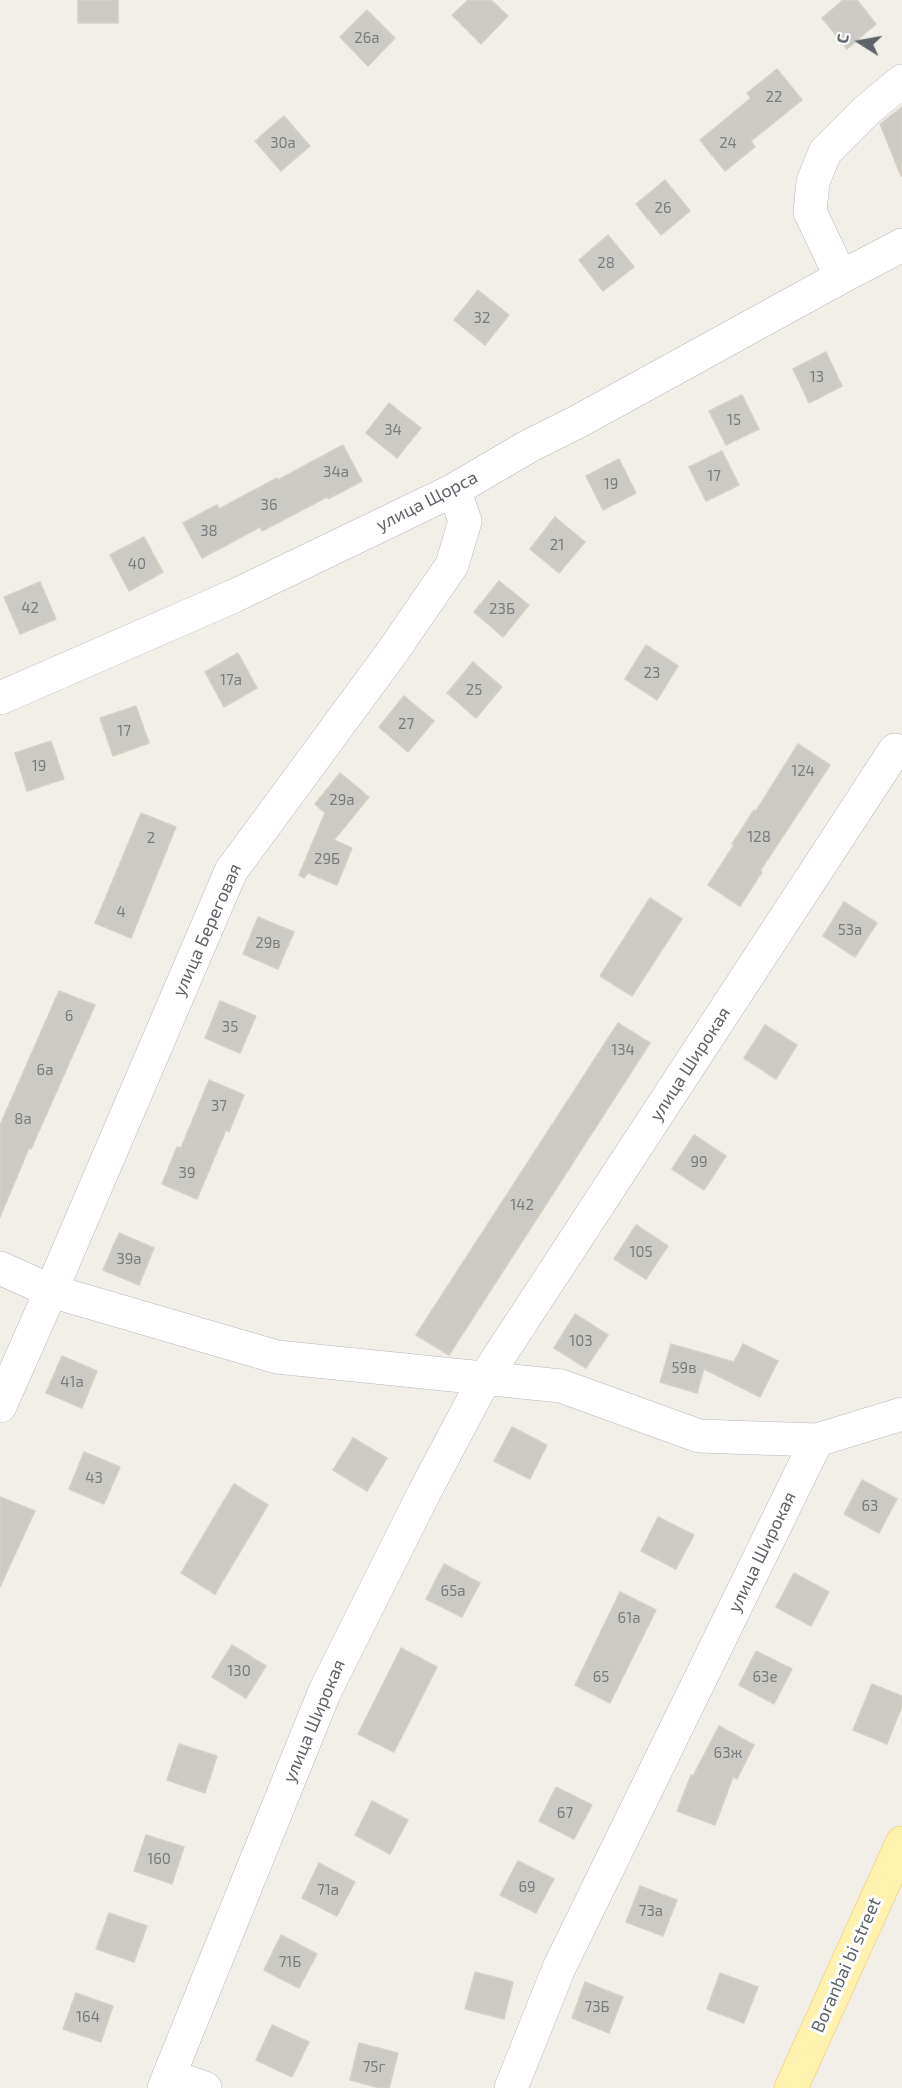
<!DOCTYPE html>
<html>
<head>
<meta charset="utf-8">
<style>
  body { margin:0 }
  #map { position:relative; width:902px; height:2088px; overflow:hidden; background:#f1efe8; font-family:"Exo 2",sans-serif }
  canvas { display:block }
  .north { position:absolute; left:830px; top:12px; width:60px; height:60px; -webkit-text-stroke:4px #fff; paint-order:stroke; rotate:281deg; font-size:16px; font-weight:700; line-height:24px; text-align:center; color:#5f6368 }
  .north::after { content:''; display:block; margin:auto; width:21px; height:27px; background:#5f6368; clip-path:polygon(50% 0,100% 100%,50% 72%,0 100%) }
</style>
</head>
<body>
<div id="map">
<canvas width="902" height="2088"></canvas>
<div class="north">С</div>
</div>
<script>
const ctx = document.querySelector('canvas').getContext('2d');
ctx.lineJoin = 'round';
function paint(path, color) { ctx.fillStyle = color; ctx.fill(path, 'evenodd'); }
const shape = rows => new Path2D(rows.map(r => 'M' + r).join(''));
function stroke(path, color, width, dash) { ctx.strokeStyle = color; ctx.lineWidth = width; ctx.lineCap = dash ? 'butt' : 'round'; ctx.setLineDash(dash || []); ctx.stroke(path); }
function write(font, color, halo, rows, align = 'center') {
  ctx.font = font + ' "Exo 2",sans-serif'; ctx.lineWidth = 6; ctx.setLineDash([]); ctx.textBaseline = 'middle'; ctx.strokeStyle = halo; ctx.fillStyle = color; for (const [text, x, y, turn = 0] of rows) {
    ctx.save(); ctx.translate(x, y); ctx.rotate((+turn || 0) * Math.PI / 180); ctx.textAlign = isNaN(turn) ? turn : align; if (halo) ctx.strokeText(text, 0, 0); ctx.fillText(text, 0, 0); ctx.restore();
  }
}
const building = shape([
  [78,0,118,0,118,23,78,23,78,0],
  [468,0,491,0,508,16,481,44,452,15,468,0],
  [843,0,857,0,876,24,847,49,822,18,843,0],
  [367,10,395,38,368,66,340,37,367,10],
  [777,69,802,100,751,141,755,147,725,171,700,140,751,98,747,93,777,69],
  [902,107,902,176,901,176,880,124,902,107],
  [284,116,310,146,281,171,255,141,284,116],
  [665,180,690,211,661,235,636,204,665,180],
  [608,235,634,267,603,291,579,260,608,235],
  [478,290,509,315,485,345,454,320,478,290],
  [826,352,842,386,809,403,793,369,826,352],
  [742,395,759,429,726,445,709,411,742,395],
  [389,403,421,428,397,458,366,433,389,403],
  [343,445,362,481,328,499,327,497,262,531,260,527,202,558,183,523,217,505,219,509,277,478,278,480,343,445],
  [722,451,739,485,706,501,689,467,722,451],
  [619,459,636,493,603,510,586,476,619,459],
  [555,517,585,542,559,573,530,549,555,517],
  [144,537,163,572,129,591,110,555,144,537],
  [499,581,529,605,503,637,474,612,499,581],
  [40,582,56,619,20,634,4,597,40,582],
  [646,645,678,666,657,700,625,679,646,645],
  [238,653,257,688,224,707,205,672,238,653],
  [473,662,502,687,476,718,447,693,473,662],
  [404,696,434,721,408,752,379,727,404,696],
  [136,706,149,743,113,756,100,718,136,706],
  [51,741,64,779,27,791,15,753,51,741],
  [798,744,830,765,760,871,762,872,740,906,708,885,734,845,732,844,754,810,756,811,798,744],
  [340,773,369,797,334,840,352,848,337,885,308,873,304,878,299,875,325,813,315,804,340,773],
  [141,813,176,827,131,938,95,923,141,813],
  [650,898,682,919,632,996,600,976,650,898],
  [844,902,877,923,855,957,823,936,844,902],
  [258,917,294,932,278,969,243,954,258,917],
  [59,991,95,1005,31,1149,29,1148,0,1217,0,1125,59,991],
  [220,1001,256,1016,240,1053,205,1038,220,1001],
  [618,1023,650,1043,449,1355,416,1335,618,1023],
  [765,1025,797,1045,776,1079,744,1058,765,1025],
  [209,1080,244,1095,229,1132,226,1130,197,1199,162,1184,177,1147,181,1148,209,1080],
  [694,1135,726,1156,704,1190,672,1169,694,1135],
  [636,1225,668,1246,646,1279,614,1259,636,1225],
  [119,1233,154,1248,139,1285,103,1270,119,1233],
  [575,1314,608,1335,586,1368,554,1348,575,1314],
  [671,1344,734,1362,743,1344,778,1361,760,1397,704,1369,697,1393,660,1382,671,1344],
  [62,1356,97,1371,82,1408,46,1393,62,1356],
  [512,1427,547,1445,530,1479,494,1461,512,1427],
  [353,1438,387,1458,367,1491,333,1470,353,1438],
  [84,1452,120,1467,104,1504,69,1489,84,1452],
  [862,1480,897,1499,879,1533,844,1514,862,1480],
  [234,1484,268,1505,215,1594,181,1573,234,1484],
  [0,1497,35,1511,0,1587,0,1497],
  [658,1517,694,1535,676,1569,641,1551,658,1517],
  [444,1564,480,1583,462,1617,426,1599,444,1564],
  [794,1573,829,1592,811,1626,776,1607,794,1573],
  [620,1592,656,1610,610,1703,575,1685,620,1592],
  [232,1645,266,1666,246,1698,212,1677,232,1645],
  [401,1648,437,1667,394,1752,358,1734,401,1648],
  [756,1651,792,1669,774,1704,739,1685,756,1651],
  [872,1684,902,1696,902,1706,887,1744,853,1730,872,1684],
  [719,1726,754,1745,737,1779,733,1777,715,1825,677,1811,691,1775,693,1776,719,1726],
  [179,1744,217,1756,205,1793,167,1780,179,1744],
  [556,1787,592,1805,574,1839,539,1821,556,1787],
  [372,1801,408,1820,390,1854,355,1835,372,1801],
  [146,1835,184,1847,172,1884,134,1871,146,1835],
  [518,1861,554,1879,536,1913,500,1895,518,1861],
  [319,1863,355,1882,337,1916,302,1898,319,1863],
  [640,1886,677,1900,663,1936,626,1922,640,1886],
  [109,1913,147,1926,134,1962,96,1949,109,1913],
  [281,1935,317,1954,299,1988,264,1970,281,1935],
  [475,1972,513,1982,504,2019,465,2009,475,1972],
  [720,1973,758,1987,744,2023,707,2009,720,1973],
  [585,1982,623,1997,609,2033,572,2018,585,1982],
  [76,1993,113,2006,101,2042,63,2029,76,1993],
  [272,2025,309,2042,292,2077,256,2060,272,2025],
  [359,2043,398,2053,389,2088,380,2088,350,2080,359,2043]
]);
paint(building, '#cccac5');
stroke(building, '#d6d1c6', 1.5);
const minor = shape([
  [841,277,810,212,813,182,825,152,867,110,902,81],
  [0,698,234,596,454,490,529,446,579,421,841,277,902,245],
  [0,1268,51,1291,277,1357,561,1386,699,1436,817,1440,902,1414],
  [0,1406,51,1291,231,871,393,651,452,565,465,521,454,490],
  [170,2076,205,2088],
  [164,2088,325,1691,424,1493,485,1378,895,750],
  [511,2088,559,1968,817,1440]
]);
const major = shape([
  [791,2088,902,1843]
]);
stroke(minor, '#b5b8bc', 34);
stroke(major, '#f2c960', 34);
stroke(minor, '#fff', 33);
stroke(major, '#fff2af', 33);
write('15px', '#7a7d7f', null, [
  ["26а",367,38],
  ["22",774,97],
  ["30а",283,143],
  ["24",728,143],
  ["26",663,208],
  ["28",606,263],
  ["32",482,318],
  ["13",817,377],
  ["15",734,420],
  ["34",393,430],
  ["34а",336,472],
  ["17",714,476],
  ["19",611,484],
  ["36",269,505],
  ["38",209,531],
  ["21",557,545],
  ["40",137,564],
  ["42",30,608],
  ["23Б",502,609],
  ["23",652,673],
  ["17а",231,680],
  ["25",474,690],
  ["27",406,724],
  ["17",124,731],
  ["19",39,766],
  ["124",803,771],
  ["29а",342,800],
  ["128",759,837],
  ["2",151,838],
  ["29Б",327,859],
  ["4",121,912],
  ["53а",850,930],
  ["29в",268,943],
  ["6",69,1016],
  ["35",230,1027],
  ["134",623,1050],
  ["6а",45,1070],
  ["37",219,1106],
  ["8а",23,1119],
  ["99",699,1162],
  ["39",187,1173],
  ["142",522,1205],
  ["105",641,1252],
  ["39а",129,1259],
  ["103",581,1341],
  ["59в",684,1368],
  ["41а",72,1382],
  ["43",94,1478],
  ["63",870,1506],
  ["65а",453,1591],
  ["61а",629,1618],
  ["130",239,1671],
  ["65",601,1677],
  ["63е",765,1677],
  ["63ж",728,1753],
  ["67",565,1813],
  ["160",159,1859],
  ["69",527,1887],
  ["71а",328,1890],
  ["73а",651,1911],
  ["71Б",290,1962],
  ["73Б",597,2007],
  ["164",88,2017],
  ["75г",374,2067]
]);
write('18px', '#5f6368', '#fff', [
  ["улица Щорса",427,501,-27],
  ["улица Береговая",207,930,-66],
  ["улица Широкая",690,1064,-57],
  ["улица Широкая",762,1552,-64],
  ["улица Широкая",314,1721,-67],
  ["Boranbai bi street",846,1965,-66]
]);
</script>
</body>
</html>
